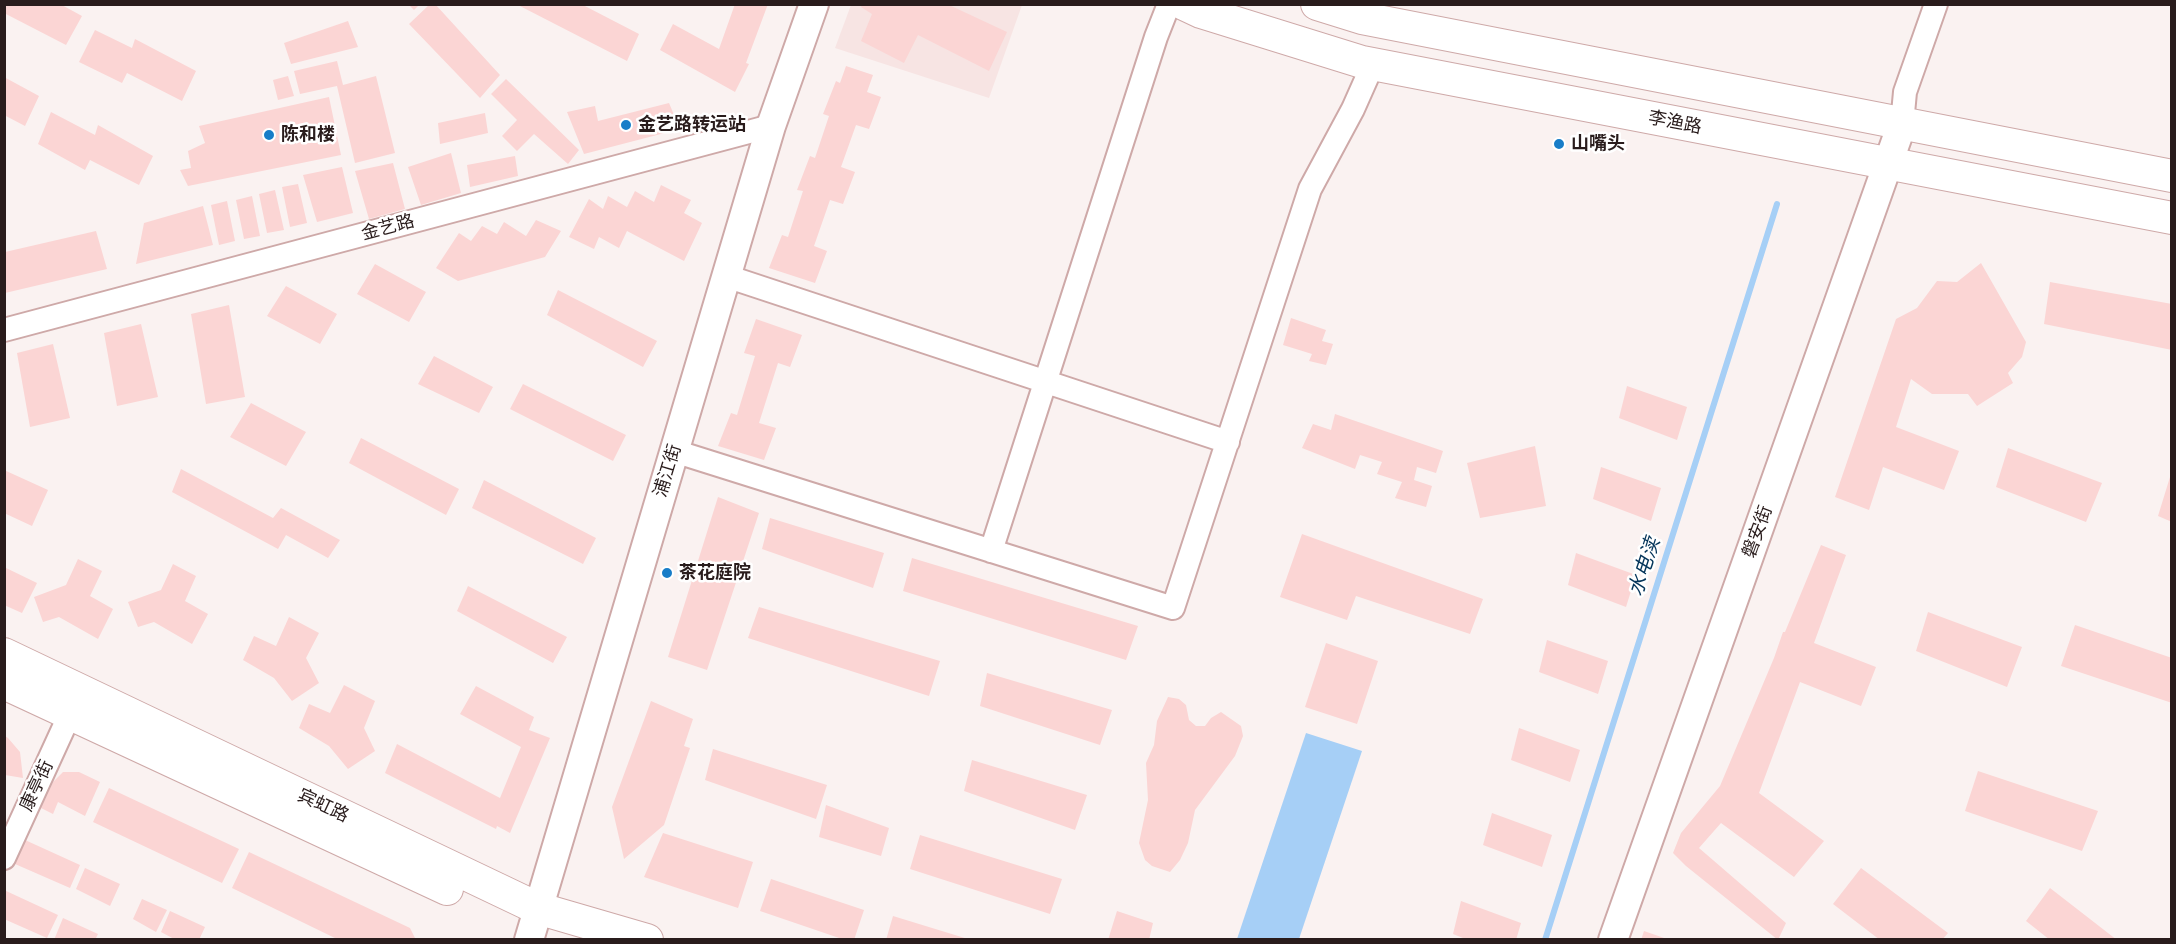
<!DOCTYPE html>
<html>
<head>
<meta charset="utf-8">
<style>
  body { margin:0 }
  #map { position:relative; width:2176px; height:944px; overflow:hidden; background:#faf2f1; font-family:Manrope,sans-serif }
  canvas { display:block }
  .frame { position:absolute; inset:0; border:6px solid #291c1c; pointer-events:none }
</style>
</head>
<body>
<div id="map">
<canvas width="2176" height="944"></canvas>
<div class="frame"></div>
</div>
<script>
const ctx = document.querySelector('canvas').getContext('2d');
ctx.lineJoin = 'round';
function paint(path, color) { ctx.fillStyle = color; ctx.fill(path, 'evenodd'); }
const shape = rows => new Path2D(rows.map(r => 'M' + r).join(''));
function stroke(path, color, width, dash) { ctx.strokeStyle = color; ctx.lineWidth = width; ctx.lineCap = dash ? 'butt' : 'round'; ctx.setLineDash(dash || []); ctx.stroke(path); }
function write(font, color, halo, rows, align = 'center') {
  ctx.font = font + ' Manrope,"Noto Sans SC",sans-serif'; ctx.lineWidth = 5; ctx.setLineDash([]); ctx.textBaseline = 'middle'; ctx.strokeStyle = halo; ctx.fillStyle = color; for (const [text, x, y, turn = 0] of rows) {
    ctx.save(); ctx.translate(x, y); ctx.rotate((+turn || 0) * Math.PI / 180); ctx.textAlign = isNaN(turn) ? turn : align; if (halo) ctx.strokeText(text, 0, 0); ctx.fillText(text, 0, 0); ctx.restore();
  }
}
paint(shape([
  [851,5,1022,5,989,98,835,48]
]), '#f7e4e3');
paint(shape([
  [1306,733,1362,751,1299,939,1237,939]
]), '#a6cff6');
stroke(shape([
  [1545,940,1777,204]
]), '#a6cff6', 6);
paint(shape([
  [4,4,60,4,82,16,66,45,4,13],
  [408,4,420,4,414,10],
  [430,4,435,4,500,75,480,98,409,24],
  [516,4,581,4,639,34,627,61],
  [735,4,768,4,746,63,749,64,735,92,660,50,673,24,719,49],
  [862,4,947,4,1007,32,989,71,918,35,904,63,861,41,872,14,861,7],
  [348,21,358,47,291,64,284,43],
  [95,30,132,48,135,39,196,71,182,101,127,73,122,83,79,62],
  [337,61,343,85,376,76,395,153,355,163,337,86,300,94,294,71],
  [846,66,873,75,867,92,881,97,869,129,856,125,841,167,855,172,843,204,830,200,814,246,827,251,815,283,769,268,782,235,788,237,803,191,797,190,810,156,815,158,829,116,823,114,836,81,840,83],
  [288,76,294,96,278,100,273,80],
  [4,77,39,96,25,126,4,115],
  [506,79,579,150,568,164,534,134,517,151,502,136,517,120,491,94],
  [329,97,341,155,188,186,180,170,191,168,188,151,205,143,199,126],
  [669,103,680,129,584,154,567,112,595,106,598,121],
  [51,112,95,135,98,125,153,156,139,185,90,160,85,170,38,144],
  [485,113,488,133,440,144,438,123],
  [451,153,461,193,421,205,408,167],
  [515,156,518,176,470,187,467,165],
  [393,163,405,209,369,219,355,171],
  [342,167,353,213,317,222,303,175],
  [298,184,307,223,290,227,282,187],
  [661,185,691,200,684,213,702,223,684,261,627,231,619,248,599,237,594,249,569,237,589,199,603,209,608,196,627,207,635,191,654,202],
  [275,190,284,230,267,233,259,194],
  [252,196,260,236,244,239,236,200],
  [227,201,235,241,219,245,211,205],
  [203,206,213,245,136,264,144,223],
  [536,220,561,231,545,257,458,281,436,268,459,233,471,241,482,226,497,234,504,222,526,236],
  [96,231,107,269,5,293,5,252],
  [1981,263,2026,342,2022,357,2008,373,2013,383,1977,406,1968,394,1932,394,1911,379,1896,427,1959,451,1944,490,1883,467,1869,510,1835,497,1896,319,1917,308,1937,281,1957,282],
  [375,264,426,292,409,322,357,294],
  [2050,282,2172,304,2172,350,2044,324],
  [286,286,337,314,320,344,267,316],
  [558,290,657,341,643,367,547,315],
  [229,305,245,397,206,404,191,314],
  [1291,318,1326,330,1322,341,1333,344,1326,365,1309,361,1312,354,1283,345],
  [756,319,802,335,790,367,778,363,759,423,776,428,764,460,718,446,731,413,737,415,755,356,744,353],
  [141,324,158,397,117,406,104,333],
  [53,344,70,418,30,427,17,353],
  [434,356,493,387,479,413,418,384],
  [523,384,626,435,613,461,510,409],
  [1627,386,1687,407,1677,440,1619,418],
  [251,403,306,432,286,466,230,437],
  [1335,414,1443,451,1436,473,1417,467,1414,480,1432,486,1426,507,1395,498,1402,482,1377,474,1382,462,1360,455,1355,469,1302,448,1313,424,1331,430],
  [361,438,459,489,446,515,349,463],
  [1535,446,1546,506,1480,518,1467,463],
  [2008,448,2102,483,2086,522,1996,487],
  [1601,467,1661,488,1651,521,1593,499],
  [181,469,273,518,281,508,340,540,328,558,286,535,278,549,172,492],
  [4,470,48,490,32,526,4,513],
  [2170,477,2172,478,2172,522,2158,516],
  [484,480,596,538,583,564,472,508],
  [718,497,759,513,707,670,668,657],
  [770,518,884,553,873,588,762,549],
  [1302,534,1483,599,1470,634,1356,596,1347,620,1280,597],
  [1821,545,1846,555,1814,643,1876,667,1861,706,1800,682,1759,793,1824,841,1794,877,1721,823,1699,848,1786,923,1778,940,1686,866,1673,853,1681,833,1720,786,1774,658,1783,632,1785,632],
  [1576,553,1636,575,1626,607,1568,585],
  [912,558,1138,626,1126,660,903,591],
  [78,559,102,571,90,596,113,609,98,639,59,617,43,622,34,597,66,585],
  [173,564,196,576,185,601,208,614,192,644,154,622,138,627,128,602,161,590],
  [4,567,37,583,22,613,4,605],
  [468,586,567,637,553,663,457,611],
  [759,607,940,661,929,696,748,638],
  [1928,612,2022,647,2007,687,1916,651],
  [289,617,319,633,306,658,319,683,292,701,274,678,243,660,254,636,276,646],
  [2075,625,2172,658,2172,703,2061,666],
  [1547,640,1608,661,1598,694,1539,672],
  [1326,643,1378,661,1357,724,1305,707],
  [987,673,1112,710,1100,745,980,706],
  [344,685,375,701,364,728,375,751,348,769,329,746,299,728,309,704,330,713],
  [476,686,534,717,529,730,550,738,510,833,497,826,496,829,385,773,397,744,500,798,521,747,460,714],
  [1168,697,1179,699,1186,705,1189,720,1196,726,1205,726,1211,718,1221,712,1241,726,1243,736,1235,756,1195,810,1188,843,1180,860,1170,872,1152,866,1145,860,1139,843,1148,800,1146,763,1154,745,1157,721],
  [651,701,693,719,684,746,690,748,664,825,624,859,612,807],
  [1519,728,1580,750,1570,782,1511,760],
  [5,736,8,738,20,752,23,778,5,775],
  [713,749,827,785,816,819,705,780],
  [972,760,1087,795,1075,830,964,791],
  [1978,771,2098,811,2082,851,1965,811],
  [63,772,79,772,100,782,85,816,58,802,53,814,41,808,53,782],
  [109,788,239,849,222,883,93,822],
  [826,805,889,828,881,856,819,837],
  [1492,813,1552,835,1542,867,1483,845],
  [663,833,753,862,738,908,644,877],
  [920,835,1062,879,1050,914,910,869],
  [25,840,80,865,70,888,15,864],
  [249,852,410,928,416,940,339,940,232,888],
  [85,868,120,884,110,906,76,889],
  [1861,868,1948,933,1942,940,1880,940,1833,904],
  [771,879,864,910,854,940,845,940,760,911],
  [2050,888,2117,940,2050,940,2026,921],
  [4,890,58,915,47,938,4,919],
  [142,899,167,910,156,932,133,919],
  [1461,901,1521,923,1516,940,1468,940,1453,934],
  [170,911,205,927,199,940,176,940,161,932],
  [1117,911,1153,923,1149,940,1108,940],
  [893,916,968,939,967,940,886,940],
  [63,918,98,934,95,940,54,940],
  [1644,931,1667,939,1667,940,1641,940]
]), '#fbd5d4');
const minor = shape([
  [1902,124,1905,92,1936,4],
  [726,276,1228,442],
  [4,330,771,126],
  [674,451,1173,608,1310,189,1353,109,1373,64],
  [991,551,1156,37,1169,4],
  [4,858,70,714]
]);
const tertiary = shape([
  [529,940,771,126,814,4],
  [1613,940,1902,124]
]);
const secondary = shape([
  [1184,4,1201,12,1362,62,2172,218],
  [1317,4,1362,18,2172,176],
  [4,654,537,908,647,940],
  [4,683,447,889]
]);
stroke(minor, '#cea9a8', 26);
stroke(tertiary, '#cea9a8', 32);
stroke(secondary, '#cea9a8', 34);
stroke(minor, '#fff', 22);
stroke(tertiary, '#fff', 28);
stroke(secondary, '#fff', 32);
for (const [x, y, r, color] of [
  [626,125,6,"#187dc8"],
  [269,135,6,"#187dc8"],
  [1559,144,6,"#187dc8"],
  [667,573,6,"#187dc8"]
]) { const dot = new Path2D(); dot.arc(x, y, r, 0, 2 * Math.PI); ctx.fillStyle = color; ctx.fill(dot); stroke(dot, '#fff', 2); }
write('18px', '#291c1c', '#fff', [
  ["李渔路",1675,123,11],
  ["金艺路",388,228,-15],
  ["浦江街",668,471,-73],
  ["磐安街",1758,532,-70],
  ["康亭街",37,786,-65],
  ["宾虹路",323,806,25]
]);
write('bold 18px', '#291c1c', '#fff', [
  ["金艺路转运站",638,125],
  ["陈和楼",281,135],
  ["山嘴头",1571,144],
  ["茶花庭院",679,573]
], 'left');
write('italic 20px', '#043459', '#fff', [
  ["水电渎",1645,567,-72]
]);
</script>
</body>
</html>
